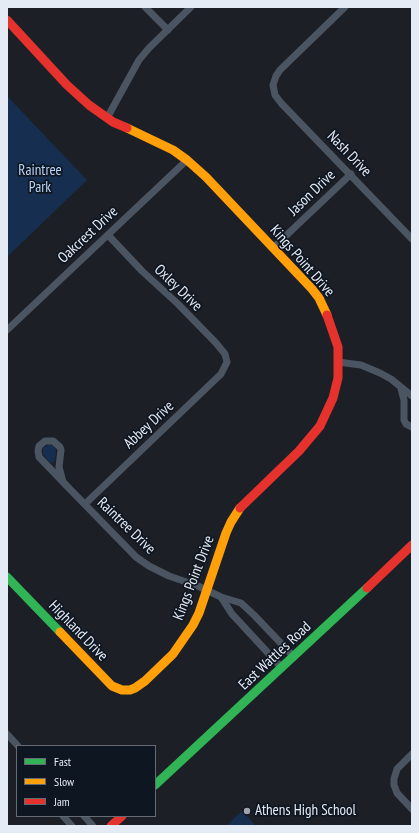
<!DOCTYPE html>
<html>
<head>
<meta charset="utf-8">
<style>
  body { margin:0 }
  #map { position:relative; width:419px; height:833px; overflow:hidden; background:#1c2026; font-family:"PT Sans Narrow",sans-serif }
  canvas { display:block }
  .frame { position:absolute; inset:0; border:8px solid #e5ebf4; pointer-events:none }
  .legend { position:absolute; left:16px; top:745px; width:140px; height:72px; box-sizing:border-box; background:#0e1621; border:1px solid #646b75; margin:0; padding:5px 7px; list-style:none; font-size:12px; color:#e5ebf4 }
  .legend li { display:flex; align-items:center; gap:8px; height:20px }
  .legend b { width:20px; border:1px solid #646b75 }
</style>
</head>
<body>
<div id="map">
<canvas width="419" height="833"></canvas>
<div class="frame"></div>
<ul class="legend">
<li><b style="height:5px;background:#30b455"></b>Fast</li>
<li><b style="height:5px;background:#ff9f0a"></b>Slow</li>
<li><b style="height:5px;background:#e5322d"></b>Jam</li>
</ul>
</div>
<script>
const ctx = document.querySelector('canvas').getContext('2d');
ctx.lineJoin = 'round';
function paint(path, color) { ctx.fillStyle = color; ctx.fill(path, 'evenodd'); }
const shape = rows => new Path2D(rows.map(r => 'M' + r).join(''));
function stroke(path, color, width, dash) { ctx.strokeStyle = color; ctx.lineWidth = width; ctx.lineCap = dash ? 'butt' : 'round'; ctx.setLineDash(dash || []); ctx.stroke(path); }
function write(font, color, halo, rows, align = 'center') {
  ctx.font = font + ' "PT Sans Narrow",sans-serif'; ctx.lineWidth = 3.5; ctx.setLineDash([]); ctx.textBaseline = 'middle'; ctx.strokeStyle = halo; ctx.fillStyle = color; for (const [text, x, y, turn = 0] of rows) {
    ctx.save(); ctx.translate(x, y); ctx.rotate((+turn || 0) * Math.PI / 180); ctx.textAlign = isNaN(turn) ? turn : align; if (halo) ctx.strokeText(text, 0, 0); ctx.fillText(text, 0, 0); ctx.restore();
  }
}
paint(shape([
  [7,96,87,180,7,257],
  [48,445,52,445,56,449,55,460,53,463,49,462,43,454,43,448],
  [242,811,256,826,226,826]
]), '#162f50');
stroke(shape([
  [145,7,168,30],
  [345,7,280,70,276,76,273,85,275,95,281,103,412,239],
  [107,118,139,60,149,48,191,7],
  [273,248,351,174],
  [7,330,187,160],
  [338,362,361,365,380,373,391,379,412,396],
  [401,389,404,400,404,420,406,424,412,427],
  [63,482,39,457,38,451,39,446,45,441,53,441,60,447,61,450,59,467,63,482,136,557,149,566,169,576,198,586,221,597,241,603,254,615,294,657],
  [85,504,221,374,227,362,225,354,216,343,178,304,142,271,108,235],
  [221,597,232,614,282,668],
  [7,734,18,746],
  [412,754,397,769,394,779,394,785,397,793,412,809],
  [63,816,72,826],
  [84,816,93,826]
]), '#4b5562', 7);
stroke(shape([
  [7,577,60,632],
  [155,785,367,588]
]), '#30b455', 9);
stroke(shape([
  [127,128,173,150,187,160,206,177,312,289,319,298,327,315],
  [60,632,112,686,122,690,130,690,135,688,145,681,173,654,193,625,199,613,226,533,231,522,240,508]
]), '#ff9f0a', 9);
stroke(shape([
  [7,20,67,85,89,105,113,122,127,128],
  [240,508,299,451,320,426,333,398,338,378,338,347,327,315],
  [367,588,412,545],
  [111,826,122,816]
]), '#e5322d', 9);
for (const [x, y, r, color] of [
  [247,811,4,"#9fa4ac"]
]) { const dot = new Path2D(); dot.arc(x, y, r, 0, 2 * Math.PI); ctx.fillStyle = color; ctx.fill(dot); stroke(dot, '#0e1621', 1.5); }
write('15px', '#e5ebf4', '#0e1621', [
  ["Nash Drive",349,154,46],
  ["Jason Drive",312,193,-44],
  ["Oakcrest Drive",88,235,-43],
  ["Kings Point Drive",302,261,49],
  ["Oxley Drive",178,288,44],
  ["Abbey Drive",149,425,-43],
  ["Raintree Drive",126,526,44],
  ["Kings Point Drive",194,578,-69],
  ["Highland Drive",78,631,46],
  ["East Wattles Road",275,656,-43]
]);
write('15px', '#b9d3f5', '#0e1621', [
  ["Raintree",40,171],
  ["Park",40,188]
]);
write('15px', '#e5ebf4', '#0e1621', [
  ["Athens High School",255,811]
], 'left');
</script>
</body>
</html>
